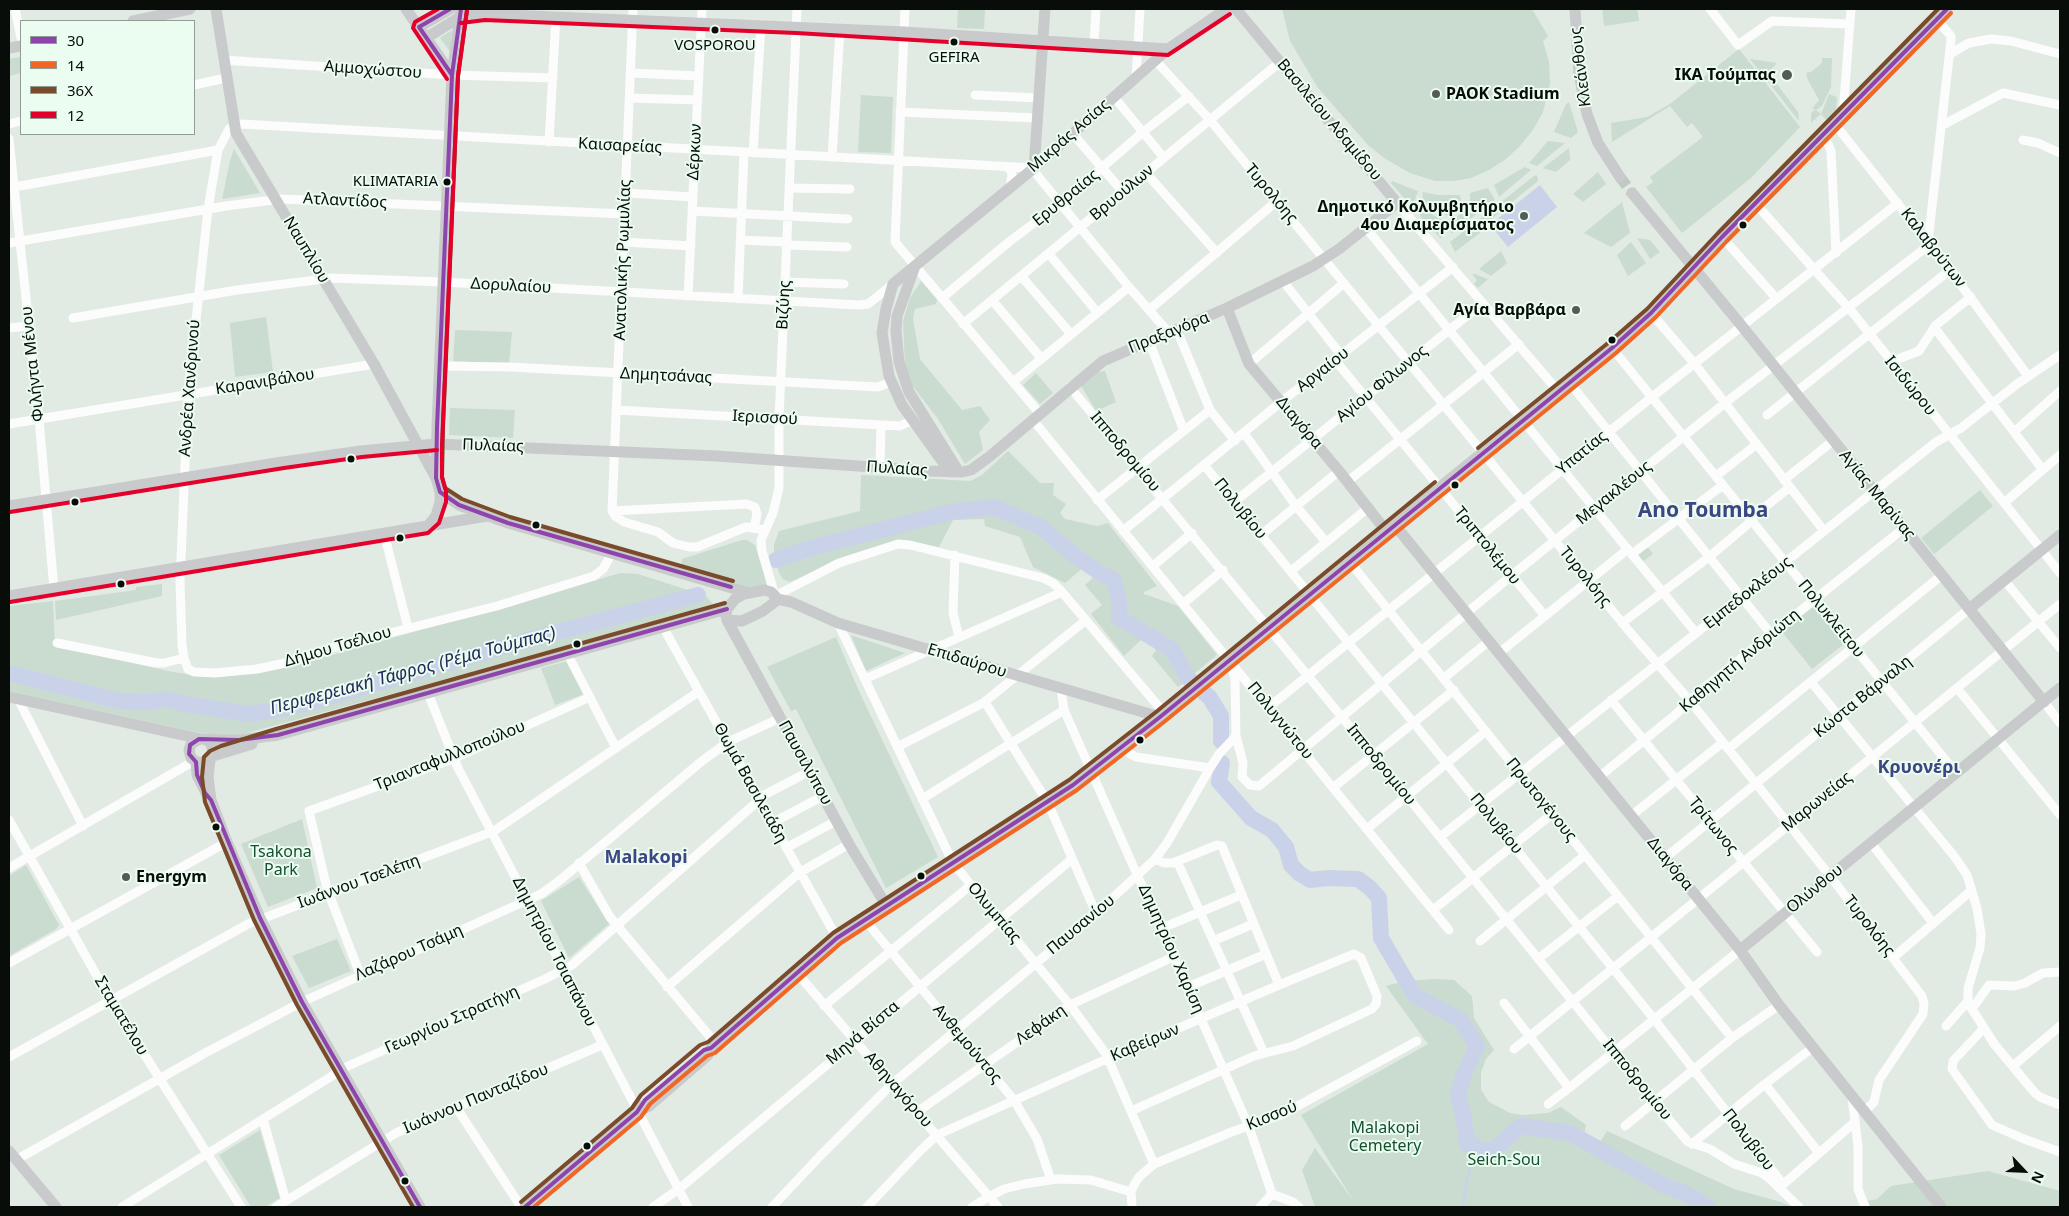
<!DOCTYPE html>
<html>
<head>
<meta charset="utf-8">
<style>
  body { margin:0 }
  #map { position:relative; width:2069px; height:1216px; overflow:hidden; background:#e2eae4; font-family:"Noto Sans",sans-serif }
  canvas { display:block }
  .frame { position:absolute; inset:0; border:10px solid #080d0a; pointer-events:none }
  .legend { position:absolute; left:20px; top:20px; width:175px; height:115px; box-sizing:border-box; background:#ebfcf0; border:1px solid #909c94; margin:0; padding:6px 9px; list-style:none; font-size:15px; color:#080d0a }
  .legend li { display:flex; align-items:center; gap:10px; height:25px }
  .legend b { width:25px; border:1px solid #909c94 }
  .north { position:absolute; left:1999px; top:1146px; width:50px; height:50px; -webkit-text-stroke:4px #ebfcf0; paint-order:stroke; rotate:115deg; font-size:14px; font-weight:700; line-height:20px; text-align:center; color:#080d0a }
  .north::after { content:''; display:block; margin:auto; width:18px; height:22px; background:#080d0a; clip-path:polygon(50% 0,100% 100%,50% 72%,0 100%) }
</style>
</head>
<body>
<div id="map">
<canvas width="2069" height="1216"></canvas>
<div class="frame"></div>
<ul class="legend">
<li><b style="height:6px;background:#8e44ad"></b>30</li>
<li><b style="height:6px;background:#f26522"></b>14</li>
<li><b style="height:6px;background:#7a4b2a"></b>36Χ</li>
<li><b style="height:6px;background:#e4002b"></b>12</li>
</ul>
<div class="north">N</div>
</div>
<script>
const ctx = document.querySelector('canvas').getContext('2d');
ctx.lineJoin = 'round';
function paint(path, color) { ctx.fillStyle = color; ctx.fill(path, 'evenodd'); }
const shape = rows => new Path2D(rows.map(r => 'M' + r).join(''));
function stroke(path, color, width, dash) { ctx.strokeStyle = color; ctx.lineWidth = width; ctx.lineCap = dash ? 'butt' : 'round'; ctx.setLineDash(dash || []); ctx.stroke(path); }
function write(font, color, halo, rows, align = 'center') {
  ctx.font = font + ' "Noto Sans",sans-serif'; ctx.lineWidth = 4; ctx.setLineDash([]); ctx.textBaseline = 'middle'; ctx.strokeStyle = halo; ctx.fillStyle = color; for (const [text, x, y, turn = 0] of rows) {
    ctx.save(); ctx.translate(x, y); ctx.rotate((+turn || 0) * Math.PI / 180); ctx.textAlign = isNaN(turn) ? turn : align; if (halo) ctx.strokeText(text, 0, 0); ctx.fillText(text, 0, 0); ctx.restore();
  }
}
paint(shape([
  [958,9,985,9,984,29,957,28],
  [1282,9,1532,9,1548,36,1543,41,1549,62,1550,84,1543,112,1533,130,1520,146,1506,159,1489,170,1471,178,1453,181,1435,181,1410,173,1384,158,1368,145,1318,88,1290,41],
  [1602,9,1637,9,1639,21,1604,26],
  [452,30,451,53,440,38],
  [1739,49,1800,127,1752,177,1682,233,1646,187,1653,182,1650,177,1703,137,1692,123,1687,127,1670,106,1612,142,1611,123,1647,117,1670,104],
  [21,57,21,73,9,76,9,59],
  [1822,58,1832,58,1831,87,1822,106,1816,110,1821,114,1829,94,1837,97,1836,109,1826,120,1821,114,1811,123,1811,113,1816,109,1812,109,1819,100,1808,80,1806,73,1811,72,1822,63],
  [1750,59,1777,63,1764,77],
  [1770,75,1798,112,1799,121,1766,79],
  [861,95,893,97,891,153,858,152],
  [1569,102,1578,132,1571,138,1554,132,1566,104],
  [1548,141,1565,143,1537,166,1529,163],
  [1569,148,1570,160,1556,172,1543,168],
  [234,149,260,193,222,199,230,161],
  [1525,167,1531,170,1499,197,1494,185],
  [1598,172,1606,184,1583,202,1573,194],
  [1537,175,1538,181,1484,225,1476,222,1534,176],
  [1392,181,1418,191,1412,207,1391,183],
  [1488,188,1495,200,1470,219,1470,193],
  [1423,192,1437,195,1460,195,1462,206,1450,217,1422,204],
  [1622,202,1630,233,1611,247,1584,233],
  [1422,209,1446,222,1441,239,1420,216],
  [1463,212,1465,224,1451,234,1453,220],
  [1471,226,1481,232,1455,252,1450,242],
  [1637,238,1650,240,1660,252,1650,259],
  [1631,242,1646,263,1628,276,1617,255],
  [1501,251,1507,263,1491,276,1479,269],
  [1472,274,1474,274,1488,279,1478,288,1474,284,1477,280],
  [921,281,937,300,936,304,915,309,913,319,920,359,962,410,980,406,990,420,979,432,983,450,965,464,938,419,912,385,905,368,903,321,910,298],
  [266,317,273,372,235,377,230,323],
  [455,330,512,332,509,364,453,361],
  [1105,371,1116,402,1096,411,1079,382,1093,373],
  [1036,373,1053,393,1040,404,1023,385],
  [450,408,515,410,513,438,449,435],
  [1008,451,1040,483,1054,483,1053,495,1066,504,1060,513,1065,519,1097,526,1108,523,1157,586,1144,592,1144,594,1178,606,1217,655,1178,687,1152,656,1156,650,1145,639,1141,640,1124,656,1091,614,1102,605,1085,585,1093,578,1084,567,1065,583,1033,567,1020,537,985,526,984,519,953,520,939,547,907,541,837,561,790,582,783,579,779,573,774,555,774,545,779,531,860,511,861,475,970,481,982,475],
  [1980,490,1993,506,1934,554,1921,538],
  [742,540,747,540,755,545,768,588,756,592,688,571,681,565,682,559],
  [1647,546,1653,554,1642,562,1635,555],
  [621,573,638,574,688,590,706,596,713,604,662,621,232,737,195,732,9,692,9,606,53,601,55,646,173,672,205,677,227,676,297,665],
  [162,584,162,596,56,620,55,601,136,590,136,587],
  [1814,606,1844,644,1812,669,1782,632],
  [851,635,905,653,866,671],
  [836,637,858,689,938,857,886,888,796,709,791,711,767,667],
  [568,661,587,693,555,705,541,668],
  [302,819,317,888,268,907,241,844],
  [26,865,59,925,56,929,9,956,9,876],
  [579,877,609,924,569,958,541,901],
  [337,939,351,971,309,988,292,956],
  [1434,979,1454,980,1472,996,1474,1018,1494,1050,1486,1059,1481,1072,1481,1090,1489,1102,1510,1113,1524,1115,1548,1113,1561,1107,1586,1125,1584,1135,1594,1151,1607,1131,1734,1189,1781,1202,1792,1207,1315,1207,1302,1170,1315,1148,1354,1202,1301,1115,1428,1044,1386,986,1405,981],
  [260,1130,280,1198,265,1207,251,1207,219,1155],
  [1988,1171,2060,1191,2060,1207,1871,1207,1868,1201,1877,1199,1891,1186]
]), '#cadbcf');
paint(shape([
  [1540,185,1557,207,1508,247,1490,225]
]), '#cad2ea');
stroke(shape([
  [1462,1207,1474,1145]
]), '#cad2ea', 2.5);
stroke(shape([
  [776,560,807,549,951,512,993,507,1041,527,1074,555,1103,575,1113,579,1119,599,1119,618,1168,647,1175,654,1187,677,1210,698,1221,716,1221,741],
  [9,673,119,701,147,702,168,699,179,703,248,714,276,710,308,703,531,639,698,595],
  [1222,763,1219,782,1251,818,1272,830,1286,847,1291,865,1300,874,1310,880,1329,878,1358,879,1370,888,1379,898,1381,938,1415,996,1461,1020,1477,1046,1464,1074,1458,1093,1464,1120,1467,1145,1474,1145,1479,1150,1492,1151,1521,1126,1570,1133,1665,1186,1689,1195,1708,1207]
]), '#cad2ea', 16);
stroke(shape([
  [1620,177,1632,193]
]), '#c1c9c3', 11, [11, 5.5]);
stroke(shape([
  [15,9,21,38],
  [797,9,779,419,779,488,773,513,761,540,762,551,775,596,839,563,898,544,910,545,1043,578,1053,583,1062,592,1165,714],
  [905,9,895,242,1040,414],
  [1710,9,1738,45,1772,21,1850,24],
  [1094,44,1096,9],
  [1950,54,1969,43,1991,39,2011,41,2060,54],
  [223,60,452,75,553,78],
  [1155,60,1210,120,1629,631,1690,701,1830,876,1922,996,1924,1004,1923,1014,1879,1080,1874,1102,1864,1112],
  [631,73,699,76],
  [1136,77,1140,9],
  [194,85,226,78],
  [975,95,1039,98],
  [1114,97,1164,158],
  [630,98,698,100],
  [900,112,1037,118],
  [1843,114,1851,9],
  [1834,123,1950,270,2028,376],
  [9,124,21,121],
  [1941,126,2003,93,2060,105],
  [1072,133,1123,192],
  [1821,136,1828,144,1831,151,1836,253],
  [9,139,39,419,54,589],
  [2023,140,2038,143,2060,153],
  [549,142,556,16],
  [753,153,761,25],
  [832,157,840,30],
  [1006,167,1010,169,1012,174,1010,187],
  [1146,173,1217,253],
  [9,186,20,186,218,150],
  [789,188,850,189],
  [626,193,693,197],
  [1397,203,1558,391],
  [1755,203,1853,313,2060,573],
  [692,211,848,219],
  [1366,228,1696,633],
  [1722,237,1776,298],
  [740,240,787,242],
  [624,242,691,246],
  [9,243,226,206,281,199,625,214],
  [787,245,847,247],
  [1049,254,1097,312],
  [1021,276,1071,334],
  [1283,281,1341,355],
  [785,282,844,284],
  [688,296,702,9],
  [942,298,1010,241,1061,203,1143,132,1189,96],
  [738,299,744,153],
  [992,300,1041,358],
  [1149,310,1277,201],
  [1651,313,1694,363,1824,531],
  [73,318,237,290,332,278,443,282,859,305,868,304,893,284],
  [963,324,1280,62],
  [1934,327,2043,470],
  [9,328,29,326],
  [1177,330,1210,410,1235,441],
  [1149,341,1184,431],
  [1612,348,1956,773],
  [1335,360,1545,616],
  [1890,362,1919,351,1936,325,1971,297],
  [1249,364,1344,283],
  [440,366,511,367,878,387,891,382],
  [1013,382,1129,287],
  [1569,382,1771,634],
  [1070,387,1406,795,1653,1101,1688,1142,1710,1149,1734,1164,1762,1173,1771,1180,1799,1207],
  [616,410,900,426,913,420],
  [1767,415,1950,270],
  [1033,420,1449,930],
  [9,424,374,364],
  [2014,432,2060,391],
  [1244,433,1296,506,1326,542],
  [1205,466,1654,1019,1783,1184],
  [880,467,881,425],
  [1716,476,1757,444],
  [1784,480,1834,440],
  [1347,482,1519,344],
  [1097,500,1210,410],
  [1234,502,1483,303],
  [2004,503,2060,455],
  [612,511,633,9],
  [612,511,615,516,624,522,658,532,673,543,689,547,697,547,746,527,765,530],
  [612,511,746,504,755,507,757,514,754,528],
  [1123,531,1281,402,1453,267],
  [384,533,408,628],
  [1261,535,1339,471],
  [612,553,603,569,594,576,497,606,334,647,285,663,257,669,215,673,194,672,188,669,184,658,182,645,180,582,188,394,208,209,218,150,229,129,234,125,241,124,1034,168,1037,175,1129,287,1169,333],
  [1632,554,1723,485],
  [955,555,953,613,959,637],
  [1349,561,1732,1038],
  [1153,566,1192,533],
  [1291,571,1368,508],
  [2005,581,2060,648],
  [1184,603,1223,570],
  [838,623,953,863,1070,1005,1106,1054,1154,1164],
  [1622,623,1709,557,1748,524,1755,515,1790,487],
  [663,627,837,938],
  [57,643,157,663,164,663,184,658],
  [567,653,616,748],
  [1499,653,1628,549],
  [1230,660,1235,679,1236,736,1243,763,1242,777,1250,785,1259,786,1511,576,1725,403,1924,249,1928,242,1951,40,1951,36,1936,19],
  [1444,678,1489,641],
  [865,679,1062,592],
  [1811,682,1954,856,1967,875,1977,908,1981,934,1980,948,1968,988,1968,1003,1995,1045,2035,1093,2040,1097,2060,1105],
  [1061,688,1064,710,1249,1127,1272,1194,1260,1207],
  [1957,688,2060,815],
  [428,693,457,766,688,1207],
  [18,699,83,826],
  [1611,700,1817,952],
  [985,702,1048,803,1096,913],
  [2044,702,2060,723],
  [1269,707,1652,397,1898,203],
  [1124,746,1129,753,1136,757,1210,768],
  [897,747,983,703,1086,620],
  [1728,749,1942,575],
  [1599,777,1675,715,1700,691,1904,528],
  [1334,787,1454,690],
  [922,799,1064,710],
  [1631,816,1722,743],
  [9,820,115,1008,241,1207],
  [772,823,823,796],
  [1368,828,1486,731],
  [1440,837,1936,442,1961,428,2017,384,2060,355],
  [1871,843,1933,923],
  [786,848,836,821],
  [1665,858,1969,609],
  [1155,859,1164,863,1173,863,1217,845,1222,846,1279,985],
  [1177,861,1264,1053],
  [579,863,610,917,716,1044],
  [9,868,194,761],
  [1433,910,1552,814],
  [864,919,1014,1100,1037,1139,1051,1180],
  [1162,928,1241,895],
  [1213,941,1253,924],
  [1480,941,1585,855],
  [1894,957,1972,890],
  [1538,959,1618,896],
  [9,963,227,842],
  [797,973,998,1207],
  [360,974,327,889,309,811,453,759,590,697],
  [667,987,799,873,849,844],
  [1188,987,1266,954],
  [1504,1003,1569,1088,1548,1104],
  [824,1006,971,885],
  [1972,1009,1989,985,2015,986,2025,983,2043,973,2060,972],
  [1946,1026,1968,1001],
  [1984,1028,1953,1061,1952,1069,1992,1125,2024,1139,2060,1152],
  [1514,1049,2060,604],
  [9,1057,248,924,494,831,698,692],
  [2013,1066,2060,1026],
  [1765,1084,1819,1153],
  [1569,1088,1740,950],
  [1852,1097,1858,1146,1858,1189,1865,1207],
  [456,1107,521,1207],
  [917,1112,1070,1005,1175,956],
  [263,1119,286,1201],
  [1625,1126,1732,1038,1779,1005],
  [1692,1144,1765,1084,1812,1048],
  [16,1160,205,1053,302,1002,541,894,559,881,702,761,728,742,780,718],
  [1779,1188,1855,1122],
  [1272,1194,1293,1202,1299,1207],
  [122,1207,348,1066,545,979,572,965,766,794,810,771],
  [276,1207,396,1133,602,1045],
  [653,1207,679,1189,1072,859],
  [772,1207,821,1155,892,1084,1096,913,1155,859,1167,843,1210,768,1219,754,1236,736],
  [867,1207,920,1151,937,1135,1109,1058,1279,985,1354,954,1361,958,1377,996,1376,1004,1372,1009,1293,1046,1254,1056,1131,1111],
  [972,1207,985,1199,1004,1189,1024,1184,1057,1179,1091,1180,1131,1192],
  [1132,1207,1131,1192,1134,1185,1139,1177,1154,1164,1234,1131,1281,1115,1417,1041]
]), '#fbfcfb', 9);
stroke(shape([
  [216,9,236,133,374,364,436,478],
  [406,9,452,75],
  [1575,9,1579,74,1587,114,1598,143,1620,177],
  [133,21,190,9],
  [419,27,450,9],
  [426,38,460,17,485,14,904,32,1168,49],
  [9,48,21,46],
  [1034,168,1045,9],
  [1632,193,1741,325,2044,702],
  [915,266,897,316,896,331,899,362,909,392,957,469],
  [1227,308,1249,364,1339,471,1386,531],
  [950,472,902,405,889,376,882,333,886,309,893,284,1034,168,1168,49,1226,9],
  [440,492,459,505,508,523,749,593],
  [9,506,283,462,361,451,436,444,717,456,928,471,962,472,971,470,989,457,1103,361,1227,308,1313,266,1339,249,1397,203,1236,9],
  [1394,524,1740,950,1779,1005,1941,1207],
  [427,527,436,516,440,502,440,492,436,478,437,427,452,75,461,9],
  [764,590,771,592,775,596,776,601,763,611,742,621,727,620,726,616,727,609,735,599,744,594,764,590],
  [9,596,487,516],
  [777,599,791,602,838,623,1160,717],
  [1969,609,2060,535],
  [727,620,849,844,886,905],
  [9,697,201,739],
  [204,739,211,743,213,754,209,761,198,763,191,758,189,750,191,744,199,739,201,739,221,740,239,740,278,735,727,609],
  [213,756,252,744],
  [210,760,208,777,211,800,227,842,260,918,302,1002,420,1207],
  [196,762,197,775,208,797],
  [1740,950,2060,688],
  [637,1112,649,1106,708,1055,711,1048,837,938,1073,785,1160,717,1403,517,1612,348,1651,313,1722,237,1947,9],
  [9,1151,56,1207],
  [525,1207,637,1112,641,1106]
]), '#c9cacb', 11);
stroke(shape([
  [450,9,419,27,452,75],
  [440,492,436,478,437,427,452,75,461,9],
  [440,492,459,505,508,523,731,587],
  [420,1207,302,1002,260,918,211,800,205,793,197,775,196,762,189,754,190,745,199,739,239,740,278,735,727,609],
  [525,1207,637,1112,645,1100,704,1050,711,1048,837,938,1073,785,1160,717,1612,348,1651,313,1722,237,1947,9]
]), '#8e44ad', 4);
stroke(shape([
  [534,1207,641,1117,650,1104,707,1056,715,1053,841,943,1077,790,1164,722,1616,353,1656,317,1727,241,1951,13]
]), '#f26522', 4);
stroke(shape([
  [467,10,458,76,443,427,442,477,445,488,462,499,510,517,733,581],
  [1478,448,1608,343,1647,309,1718,233,1938,9],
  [521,1202,632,1108,641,1095,700,1045,708,1042,833,933,1069,780,1156,712,1435,482],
  [413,1207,297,1005,254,920,205,802,202,777,204,757,210,751,221,746,276,729,725,603]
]), '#7a4b2a', 4);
stroke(shape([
  [438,9,415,22,413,28,447,79],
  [461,23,485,20,796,33,1168,55,1230,14],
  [10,512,284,468,362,457,437,450],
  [10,602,428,533,439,523,446,502,446,491,442,477,442,444,458,76,467,10]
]), '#e4002b', 4);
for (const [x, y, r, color] of [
  [715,30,4.5,"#080d0a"],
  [954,42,4.5,"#080d0a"],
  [1787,75,6,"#545a56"],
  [1436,94,5,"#545a56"],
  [447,182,4.5,"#080d0a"],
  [1524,216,5,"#545a56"],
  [1743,225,4.5,"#080d0a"],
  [1576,310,5,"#545a56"],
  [1612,340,4.5,"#080d0a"],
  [351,459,4.5,"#080d0a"],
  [1455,485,4.5,"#080d0a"],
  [75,502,4.5,"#080d0a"],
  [536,525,4.5,"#080d0a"],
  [400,538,4.5,"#080d0a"],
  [121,584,4.5,"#080d0a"],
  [577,644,4.5,"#080d0a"],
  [1140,740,4.5,"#080d0a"],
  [216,827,4.5,"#080d0a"],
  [921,876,4.5,"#080d0a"],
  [126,877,5,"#545a56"],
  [587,1146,4.5,"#080d0a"],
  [405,1181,4.5,"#080d0a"]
]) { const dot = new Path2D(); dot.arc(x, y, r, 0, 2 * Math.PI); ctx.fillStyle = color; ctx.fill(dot); stroke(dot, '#ebfcf0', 2); }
write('15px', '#080d0a', '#ebfcf0', [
  ["VOSPOROU",715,46],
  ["GEFIRA",954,58],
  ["KLIMATARIA",438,182,"right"]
]);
write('16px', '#080d0a', '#ebfcf0', [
  ["Κλεάνθους",1581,67,-97],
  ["Αμμοχώστου",373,70,4],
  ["Βασιλείου Αδαμίδου",1329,120,50],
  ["Μικράς Ασίας",1069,136,-41],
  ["Καισαρείας",620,146,3],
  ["Δέρκων",695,152,-87],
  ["Βρυούλων",1122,193,-40],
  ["Τυρολόης",1271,194,50],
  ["Ερυθραίας",1066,198,-39],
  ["Ατλαντίδος",345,201,3],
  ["Καλαβρύτων",1933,248,52],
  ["Ναυπλίου",306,250,59],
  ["Ανατολικής Ρωμυλίας",623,260,-88],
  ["Δορυλαίου",511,286,3],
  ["Βιζύης",784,305,-87],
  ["Πραξαγόρα",1169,333,-22],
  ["Φιλήντα Μένου",33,364,-96],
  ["Αργαίου",1323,370,-38],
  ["Δημητσάνας",666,376,3],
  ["Καρανιβάλου",265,382,-9],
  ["Αγίου Φίλωνος",1382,384,-39],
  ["Ισιδώρου",1910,386,51],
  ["Ανδρέα Χανδρινού",190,388,-86],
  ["Ιερισσού",765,418,3],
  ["Διαγόρα",1299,423,50],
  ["Πυλαίας",493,446,2],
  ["Ιπποδρομίου",1125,452,50],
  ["Υπατίας",1582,453,-39],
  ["Πυλαίας",897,469,4],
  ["Μεγακλέους",1614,493,-39],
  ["Αγίας Μαρίνας",1877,495,51],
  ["Πολυβίου",1240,509,51],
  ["Τριπτολέμου",1487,546,51],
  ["Τυρολόης",1585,577,51],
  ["Εμπεδοκλέους",1748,593,-38],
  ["Πολυκλείτου",1831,619,51],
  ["Δήμου Τσέλιου",338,647,-16],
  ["Επιδαύρου",967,661,17],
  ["Καθηγητή Ανδριώτη",1740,661,-40],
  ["Κώστα Βάρναλη",1863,697,-39],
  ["Πολυγνώτου",1280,721,51],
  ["Τριανταφυλλοπούλου",450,756,-22],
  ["Παυσιλύπου",805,763,61],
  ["Ιπποδρομίου",1381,765,51],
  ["Θωμά Βασιλειάδη",750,783,61],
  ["Πρωτογένους",1541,800,51],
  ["Μαρωνείας",1817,802,-39],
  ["Πολυβίου",1496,824,51],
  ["Τρίτωνος",1713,826,51],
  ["Διαγόρα",1670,864,51],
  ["Ιωάννου Τσελέπη",359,882,-20],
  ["Ολύνθου",1815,889,-39],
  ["Ολυμπίας",994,913,50],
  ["Παυσανίου",1081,925,-40],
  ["Τυρολόης",1869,926,52],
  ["Δημητρίου Χαρίση",1171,949,66],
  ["Δημητρίου Τσιαπάνου",554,952,63],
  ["Λαζάρου Τσάμη",409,953,-24],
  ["Σταματέλου",121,1016,59],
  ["Γεωργίου Στρατήγη",452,1020,-24],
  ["Λεφάκη",1041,1025,-35],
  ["Μηνά Βίστα",863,1033,-40],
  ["Καβείρων",1145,1043,-23],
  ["Ανθεμούντος",967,1044,50],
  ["Ιπποδρομίου",1637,1080,51],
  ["Αθηναγόρου",898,1090,49],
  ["Ιωάννου Πανταζίδου",476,1099,-23],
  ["Κισσού",1272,1116,-22],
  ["Πολυβίου",1748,1140,52]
]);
write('bold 16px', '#080d0a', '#ebfcf0', [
  ["ΙΚΑ Τούμπας",1776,75],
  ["PAOK Stadium",1446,94,"left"],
  ["Δημοτικό Κολυμβητήριο",1514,207],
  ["4ου Διαμερίσματος",1514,225],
  ["Αγία Βαρβάρα",1566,310],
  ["Energym",136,877,"left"]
], 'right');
write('16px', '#154f2e', '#ebfcf0', [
  ["Tsakona",281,852],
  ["Park",281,870],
  ["Malakopi",1385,1128],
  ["Cemetery",1385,1146],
  ["Seich-Sou",1504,1160]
]);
write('italic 18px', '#252b59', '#ebfcf0', [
  ["Περιφερειακή Τάφρος (Ρέμα Τούμπας)",413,671,-15]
]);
write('bold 18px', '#3d4682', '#ebfcf0', [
  ["Κρυονέρι",1919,768],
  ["Malakopi",646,858]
]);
write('bold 21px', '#3d4682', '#ebfcf0', [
  ["Ano Toumba",1703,511]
]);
</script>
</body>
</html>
